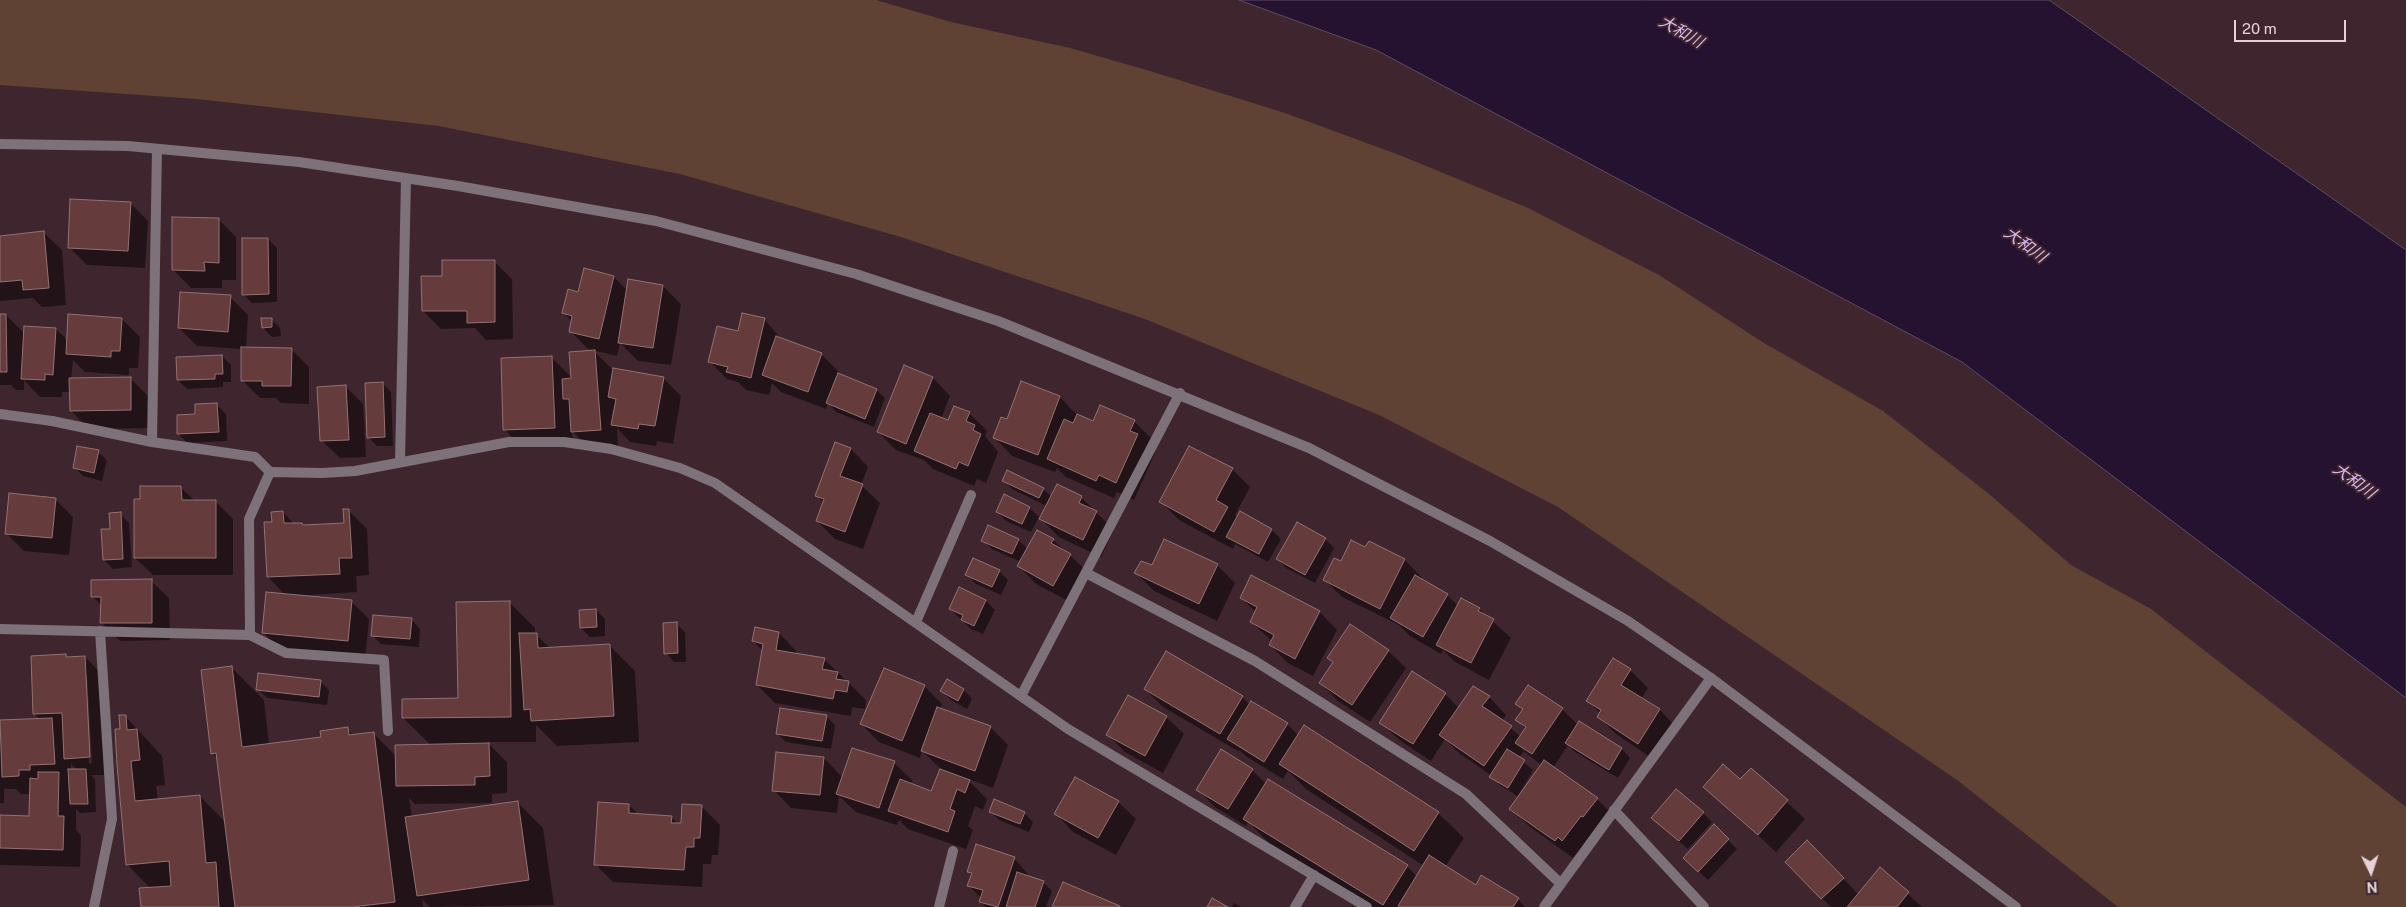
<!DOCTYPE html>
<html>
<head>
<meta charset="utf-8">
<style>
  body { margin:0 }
  #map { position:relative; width:2406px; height:907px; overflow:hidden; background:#3f252e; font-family:"Public Sans",sans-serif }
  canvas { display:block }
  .north { position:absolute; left:2346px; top:847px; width:50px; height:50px; -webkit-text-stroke:4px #3f252e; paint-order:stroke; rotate:176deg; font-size:14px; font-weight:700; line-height:20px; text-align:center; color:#e4d2d8 }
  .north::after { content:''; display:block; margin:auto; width:18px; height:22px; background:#e4d2d8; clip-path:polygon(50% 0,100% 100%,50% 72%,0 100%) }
  .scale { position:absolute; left:2234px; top:20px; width:112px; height:22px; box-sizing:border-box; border:2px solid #e4d2d8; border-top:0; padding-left:6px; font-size:15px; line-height:18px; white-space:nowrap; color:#e4d2d8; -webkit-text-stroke:4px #3f252e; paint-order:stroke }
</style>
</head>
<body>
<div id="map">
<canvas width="2406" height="907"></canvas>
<div class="north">N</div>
<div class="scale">20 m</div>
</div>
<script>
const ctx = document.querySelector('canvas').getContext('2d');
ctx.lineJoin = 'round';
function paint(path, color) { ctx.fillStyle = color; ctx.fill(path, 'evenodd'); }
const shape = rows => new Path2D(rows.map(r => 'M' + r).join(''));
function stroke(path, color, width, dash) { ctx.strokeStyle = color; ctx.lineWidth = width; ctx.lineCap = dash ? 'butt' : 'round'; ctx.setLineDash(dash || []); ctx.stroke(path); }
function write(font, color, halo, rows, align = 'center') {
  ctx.font = font + ' "Public Sans","Noto Sans JP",sans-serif'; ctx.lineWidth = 4; ctx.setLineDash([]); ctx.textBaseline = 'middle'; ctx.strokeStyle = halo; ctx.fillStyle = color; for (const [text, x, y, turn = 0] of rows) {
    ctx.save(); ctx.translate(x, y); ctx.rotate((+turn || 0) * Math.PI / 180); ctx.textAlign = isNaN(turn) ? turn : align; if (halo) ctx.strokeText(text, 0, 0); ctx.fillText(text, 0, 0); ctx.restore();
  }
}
paint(shape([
  [0,0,876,0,951,22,1070,48,1150,71,1285,113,1402,156,1528,208,1659,275,1764,343,1883,411,1989,494,2071,565,2151,609,2406,807,2406,907,2118,907,1957,780,1558,507,1379,415,1145,319,901,237,680,174,439,126,197,99,0,85]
]), '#604235');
const water = shape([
  [1239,0,2049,0,2406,250,2406,698,1962,362,1376,50,1239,0]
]);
paint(water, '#241230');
stroke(water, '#5e4c62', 1);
paint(shape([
  [130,203,148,221,145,268,87,265,69,247],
  [218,219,236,237,236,280,222,280,222,288,191,288,173,270],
  [44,233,62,250,66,305,42,307,33,298,0,301,0,237],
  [268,239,277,248,277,302,252,303,243,294],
  [494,261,512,279,513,339,486,340,475,328,441,329,423,311,443,277],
  [614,277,628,291,663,286,681,304,671,365,638,361,620,343,617,356,588,349,570,331,572,322,564,313,579,293],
  [230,297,248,315,246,348,291,349,309,367,309,404,281,403,276,398,260,398,242,380,242,349,197,346,179,328],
  [0,315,6,315,25,334,56,329,68,341,122,319,140,337,138,368,129,368,129,375,85,372,73,360,71,380,130,378,148,396,149,428,89,429,71,411,70,392,62,392,62,397,40,397,24,380,24,390,16,390,11,385,0,385],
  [743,315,765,320,782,340,821,354,839,372,838,374,876,390,885,398,874,427,836,412,828,403,826,409,781,392,772,383,769,395,746,390,738,382,727,379,709,361,739,332],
  [271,319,280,328,281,336,272,337,263,328],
  [595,352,613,370,663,378,681,396,673,444,657,441,656,446,630,442,617,428,618,447,590,449,572,431,573,446,522,447,504,429,552,358,572,378],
  [222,356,231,365,231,382,223,382,223,387,187,389,178,380],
  [904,367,933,378,950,396,941,419,948,422,969,413,987,431,985,436,998,452,986,483,977,479,974,486,933,469,924,460,896,450,878,432],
  [382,383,391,392,393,446,377,446,368,437],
  [345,386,363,404,366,457,340,458,322,441],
  [1060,397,1077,415,1093,422,1134,421,1152,439,1148,447,1155,453,1134,500,1117,492,1114,498,1066,477,1057,468,1055,472,1012,456,995,438],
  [217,405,226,414,227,441,187,443,179,434,196,415],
  [851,449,868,467,861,485,880,503,863,549,835,539,817,521,824,503,816,495],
  [98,452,107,460,102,481,83,476,74,467],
  [1232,469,1250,487,1235,515,1238,518,1240,513,1272,530,1281,539,1268,562,1235,544,1233,549,1179,520,1161,502],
  [1003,480,1043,489,1052,497,1081,497,1114,530,1101,557,1059,537,1041,519,1047,506,1012,489],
  [181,488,195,501,215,501,233,519,233,575,153,575,135,558],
  [55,499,73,517,69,555,24,551,6,533],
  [1030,508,1039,517,1031,532,1006,521,997,512],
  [349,511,367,529,369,575,356,576,357,592,293,596,351,601,369,619,365,658,281,651,264,633,286,596,268,577,273,523,283,512,295,525,345,524],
  [120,514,129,523,132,567,113,569,104,560,111,531],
  [1325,539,1334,548,1315,583,1286,568,1278,559],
  [983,540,1018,540,1028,549,1053,540,1088,572,1072,603,1036,584,1019,566,1021,562,992,549],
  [1366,549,1405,560,1422,578,1421,580,1447,595,1458,606,1479,609,1511,638,1489,680,1455,662,1443,650,1441,654,1410,636,1399,625,1342,597,1324,579,1341,563],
  [1217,565,1235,583,1217,621,1154,591,1136,573,1153,567],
  [999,571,1008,580,1001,595,976,584,967,575],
  [1252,577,1320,612,1337,630,1313,676,1288,663,1270,645,1272,641,1251,622,1256,612,1241,598],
  [151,581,169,598,170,640,120,641,102,623,102,606,93,597],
  [959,589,986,601,995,610,983,634,971,629,950,609],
  [509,602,535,628,535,634,551,649,609,645,635,671,639,742,557,746,536,725,536,742,487,742,507,762,507,793,492,794,492,803,415,804,409,798,412,818,518,803,543,828,554,905,430,907,422,899,423,907,142,907,151,889,127,864,122,730,125,716,162,756,165,785,156,786,158,800,200,796,226,823,218,759,212,753,232,668,264,700,269,745,322,739,347,729,354,736,373,733,396,756,431,745,403,718,459,699],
  [229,868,232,868,234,882,230,879],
  [596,610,605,619,605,636,590,637,581,628],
  [412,620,420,629,419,647,381,644,372,635],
  [676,624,685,632,686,662,674,662,666,653],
  [779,633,796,651,796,654,824,659,866,700,865,709,852,707,851,716,775,703,757,685,763,651,753,641],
  [1388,651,1406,668,1370,722,1338,701,1320,683,1333,663,1328,658],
  [65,656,67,658,85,657,103,675,108,775,91,775,95,779,96,812,80,813,76,809,76,830,81,836,80,867,0,865,0,817,30,818,31,794,21,794,16,789,4,789,4,803,0,803,0,721,40,719,34,713],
  [85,674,87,674,92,763,89,764],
  [71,764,78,770,71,771],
  [1630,670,1648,688,1641,699,1660,710,1677,728,1656,761,1616,734,1598,717,1600,713,1587,701],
  [320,681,329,690,327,705,267,698,258,689],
  [947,681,964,690,972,699,967,709,951,700,942,691],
  [924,686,942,704,940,709,990,727,1008,745,993,788,966,778,987,799,983,810,975,806,968,826,973,830,966,849,908,829,899,820,897,825,856,812,839,796,837,813,791,808,774,790,777,753,824,758,843,778,894,763,912,780,911,784,932,792,941,769,922,751,920,758,879,742,861,724],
  [1145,689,1242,697,1250,705,1251,703,1287,724,1299,736,1438,813,1464,838,1445,867,1476,886,1518,899,1525,907,1373,907,1270,844,1248,822,1246,826,1215,807,1197,789,1252,770,1266,784,1407,866,1417,877,1424,866,1306,789,1288,771,1283,779,1247,757,1239,750,1238,751,1163,707],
  [1445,694,1459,708,1489,697,1506,715,1502,721,1521,737,1526,729,1517,720,1523,710,1517,704,1562,709,1578,725,1579,723,1622,749,1630,758,1618,778,1575,752,1568,745,1553,768,1597,799,1614,816,1581,858,1576,854,1573,858,1529,826,1511,809,1519,797,1500,785,1492,776,1459,753,1445,739,1431,761,1399,740,1381,722],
  [1524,751,1541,765,1520,795,1519,794,1533,770,1519,758],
  [826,716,835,725,831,749,786,742,777,733],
  [1166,717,1184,734,1163,773,1125,752,1108,735],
  [1751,769,1805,819,1776,852,1705,786,1740,781],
  [1118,802,1136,819,1116,855,1073,832,1056,814],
  [629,805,639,815,671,817,678,824,682,824,702,807,720,825,718,855,712,855,711,864,703,864,702,887,613,882,595,864],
  [990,811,1024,813,1033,822,1029,832,999,820],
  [1703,813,1712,822,1688,849,1662,827],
  [1714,826,1737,849,1708,880,1684,858],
  [1014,858,1031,878,1043,882,1052,891,1046,907,986,907,980,902,981,898,969,886,972,875,968,871],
  [1825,860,1859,895,1881,869,1922,907,1831,907,1787,862],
  [1234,903,1241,907,1232,907]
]), '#0007');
const building = shape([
  [70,199,131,202,128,251,68,248,70,199],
  [172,217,219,218,219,263,204,262,205,271,172,270,172,217],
  [44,231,49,288,23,290,22,280,0,282,0,236,44,231],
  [242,238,268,238,269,294,242,295,242,238],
  [442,260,495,260,495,322,467,323,467,311,422,311,421,276,442,276,442,260],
  [584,268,614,276,599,339,569,332,572,316,562,313,568,289,578,292,584,268],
  [628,279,663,285,653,348,618,343,628,279],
  [180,292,231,295,228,332,178,328,180,292],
  [742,313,765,318,751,378,726,372,728,367,708,362,717,326,738,331,742,313],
  [0,314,6,314,7,372,0,372,0,314],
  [68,314,122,318,120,351,111,351,111,357,66,354,68,314],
  [261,318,272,318,272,327,262,328,261,318],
  [24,326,56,328,53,375,45,374,45,380,21,379,24,326],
  [776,336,822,353,808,392,762,375,776,336],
  [241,347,292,348,291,386,262,386,262,381,241,381,241,347],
  [595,350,601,430,571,432,569,399,563,399,562,379,571,378,569,352,595,350],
  [222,355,223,374,215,374,215,379,177,380,176,357,222,355],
  [552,356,555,428,503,430,501,358,552,356],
  [904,365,933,377,906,444,877,432,904,365],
  [613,368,664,377,655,426,639,424,638,429,611,425,616,399,608,397,613,368],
  [838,373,877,389,865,419,826,403,838,373],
  [131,377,131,410,70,411,69,378,131,377],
  [1021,381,1060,396,1038,455,993,438,1001,417,1007,419,1021,381],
  [383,382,385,437,367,438,365,383,383,382],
  [346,385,349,440,320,441,317,387,346,385],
  [217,403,219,432,177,434,177,415,195,414,195,404,217,403],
  [1100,405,1135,420,1130,431,1138,434,1116,483,1099,475,1096,481,1047,459,1064,419,1073,423,1077,414,1093,421,1100,405],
  [954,406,970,412,966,421,975,425,973,430,981,434,968,466,959,462,956,469,914,451,930,413,948,420,954,406],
  [835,442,851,448,840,476,863,484,845,532,816,521,824,499,815,496,835,442],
  [77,446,99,450,94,473,73,468,77,446],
  [1189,446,1233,468,1216,500,1228,507,1214,532,1159,502,1189,446],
  [1007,470,1044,488,1039,498,1002,481,1007,470],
  [1057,484,1082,496,1079,503,1097,511,1083,540,1039,519,1057,484],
  [140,486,181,486,182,500,216,500,216,558,134,558,134,499,140,499,140,486],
  [9,493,56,498,52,538,5,534,9,493],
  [1004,494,1030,507,1022,524,996,512,1004,494],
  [343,509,349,509,352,558,339,558,340,574,267,577,264,522,272,522,271,512,283,511,284,523,302,523,303,525,344,523,343,509],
  [1240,511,1272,529,1259,554,1226,537,1240,511],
  [121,512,123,559,103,560,101,529,110,529,109,513,121,512],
  [1297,522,1326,538,1305,575,1276,559,1297,522],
  [988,525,1019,539,1012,554,981,541,988,525],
  [1037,530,1054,539,1051,543,1071,554,1053,586,1017,566,1037,530],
  [1164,539,1218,564,1199,604,1134,573,1141,561,1152,565,1164,539],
  [1351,540,1365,547,1369,541,1405,559,1380,609,1323,580,1334,558,1341,561,1351,540],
  [973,558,1000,570,992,587,965,575,973,558],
  [1251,575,1320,611,1295,659,1269,645,1274,635,1250,622,1257,607,1240,598,1251,575],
  [1415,575,1448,594,1423,637,1390,618,1415,575],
  [152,579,152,623,100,623,101,597,91,597,91,580,152,579],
  [959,587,986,600,974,626,961,620,963,615,949,609,959,587],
  [266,592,352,600,348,641,262,633,266,592],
  [1461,598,1480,608,1478,611,1494,619,1471,663,1436,645,1461,598],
  [510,601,511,717,402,718,402,699,458,698,456,602,510,601],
  [596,609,597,627,580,628,579,610,596,609],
  [373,615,412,618,410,639,371,636,373,615],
  [677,622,678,653,664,654,663,623,677,622],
  [1350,624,1389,650,1352,705,1319,683,1333,662,1327,658,1350,624],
  [755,627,779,632,776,650,825,658,822,669,838,672,836,679,849,681,847,692,835,690,833,699,756,685,763,644,752,641,755,627],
  [519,633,537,633,538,648,610,644,614,716,531,721,530,709,524,710,519,633],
  [1166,651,1243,696,1220,734,1144,689,1166,651],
  [66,654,66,657,85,656,90,757,64,759,62,713,33,714,31,656,66,654],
  [1613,658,1631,669,1621,685,1660,709,1638,744,1597,717,1601,710,1586,701,1613,658],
  [232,666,242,747,321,737,320,731,348,727,349,735,374,732,395,902,352,907,235,907,216,753,211,754,201,670,232,666],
  [884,668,925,685,902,741,860,724,884,668],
  [1412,671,1446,693,1413,744,1379,723,1412,671],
  [258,673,321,680,319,697,256,690,258,673],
  [947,679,964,689,958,701,940,691,947,679],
  [1528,685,1563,708,1532,754,1515,743,1526,727,1515,720,1523,709,1515,704,1528,685],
  [1473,686,1490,696,1482,706,1512,726,1484,766,1439,735,1473,686],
  [1128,695,1167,716,1145,756,1106,735,1128,695],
  [1251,701,1288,723,1264,762,1227,739,1251,701],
  [937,707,991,726,975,771,921,751,937,707],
  [780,708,827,715,822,741,776,734,780,708],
  [119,715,126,715,127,730,137,729,140,760,131,761,135,801,200,795,206,863,216,862,219,907,141,907,139,888,171,886,169,861,126,865,117,765,115,729,120,729,119,715],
  [52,718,55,764,30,765,30,770,19,770,19,776,2,777,0,720,52,718],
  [1579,721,1622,748,1609,770,1565,743,1579,721],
  [1304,725,1439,812,1414,851,1279,764,1304,725],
  [489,743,490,776,475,777,475,785,396,786,395,745,489,743],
  [852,748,895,761,879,808,836,794,852,748],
  [1221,749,1253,769,1228,809,1196,790,1221,749],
  [1507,749,1525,760,1508,788,1489,777,1507,749],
  [776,752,824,757,820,795,772,791,776,752],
  [1544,760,1598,798,1583,817,1581,816,1562,841,1558,837,1555,841,1509,809,1544,760],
  [1723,764,1740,779,1751,768,1788,800,1758,835,1703,787,1723,764],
  [68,769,86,769,88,804,70,804,68,769],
  [940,769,970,780,965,793,957,789,950,809,955,811,948,832,888,811,900,779,931,791,940,769],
  [38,772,59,772,58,816,64,816,63,850,0,848,0,815,29,816,30,778,38,779,38,772],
  [1075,777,1119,801,1098,838,1054,814,1075,777],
  [1268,779,1408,865,1383,905,1243,819,1268,779],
  [1676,789,1704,812,1679,841,1651,818,1676,789],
  [994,799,1025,812,1020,824,989,812,994,799],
  [518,801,529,880,417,896,405,817,518,801],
  [598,802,629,804,629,813,672,816,671,823,681,823,682,804,702,805,700,838,694,838,694,847,686,847,684,870,594,865,598,802],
  [1714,824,1729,839,1698,872,1683,858,1714,824],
  [1807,840,1844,878,1821,899,1785,862,1807,840],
  [976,844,1015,857,998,907,979,902,983,890,967,886,972,873,967,872,976,844],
  [1429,855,1476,885,1481,875,1519,898,1513,907,1400,907,1398,906,1429,855],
  [1880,867,1909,892,1897,907,1847,907,1880,867],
  [1017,872,1044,881,1035,907,1006,907,1017,872],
  [1063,882,1120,906,1120,907,1052,907,1063,882],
  [1212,898,1228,907,1207,907,1212,898]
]);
paint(building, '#653b3b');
stroke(building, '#937272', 1);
stroke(shape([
  [52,421,152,442,255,457,270,472]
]), '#7d717a', 10);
stroke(shape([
  [0,414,52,421],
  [152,442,157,149],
  [400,462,406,179],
  [1086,573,1255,661,1466,794,1561,884],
  [916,622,971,495],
  [0,629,250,635,249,519,270,472,322,473,355,471,509,442,564,442,611,449,680,468,715,483,1068,729,1367,907],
  [250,635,286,653,384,660,388,731],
  [1021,696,1180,393],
  [1614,810,1704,907],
  [94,907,112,819,100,631],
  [939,907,953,851],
  [1295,907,1314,875],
  [1544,907,1711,678]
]), '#7d717a', 10);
stroke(shape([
  [0,144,128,146,299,162,458,186,656,221,856,274,998,321,1309,448,1490,541,1628,621,1711,678,2016,907]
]), '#7d717a', 10);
write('italic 16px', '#dab8f4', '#3f252e', [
  ["大和川",1681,32,30],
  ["大和川",2025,245,36],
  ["大和川",2354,481,36]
]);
</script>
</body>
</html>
